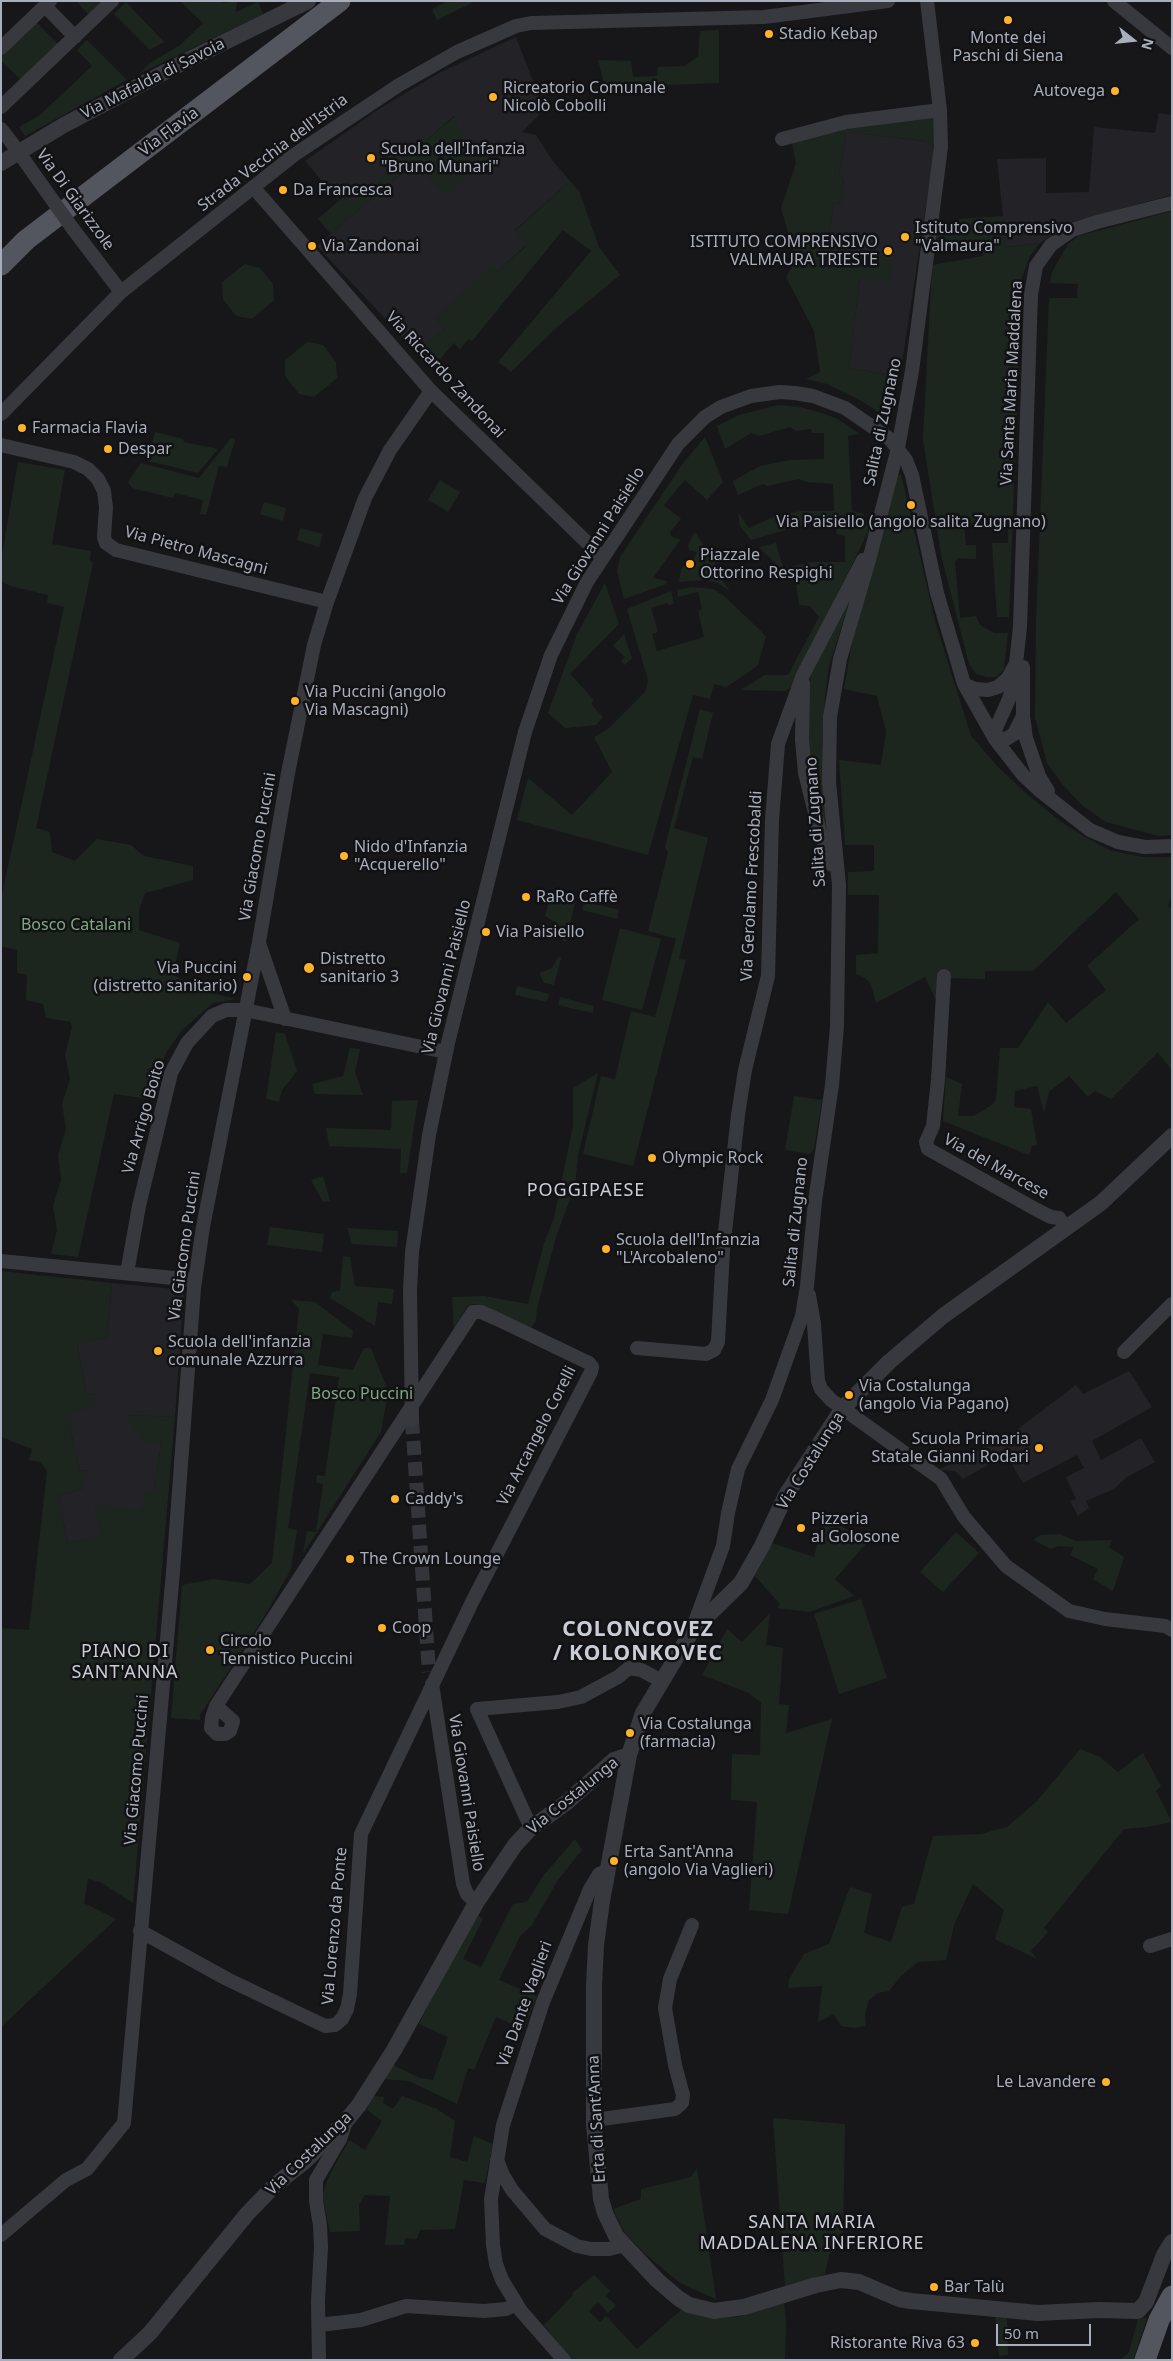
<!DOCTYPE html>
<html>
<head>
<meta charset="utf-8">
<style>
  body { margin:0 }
  #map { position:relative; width:1173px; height:2361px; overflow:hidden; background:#17171a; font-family:"Noto Sans",sans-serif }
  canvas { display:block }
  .frame { position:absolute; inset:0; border:2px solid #a8aebb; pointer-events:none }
  .north { position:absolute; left:1108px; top:15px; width:50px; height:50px; -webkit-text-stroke:4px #121215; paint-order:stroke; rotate:106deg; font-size:14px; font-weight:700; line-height:20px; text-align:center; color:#a8aebb }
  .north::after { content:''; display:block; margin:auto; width:18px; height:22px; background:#a8aebb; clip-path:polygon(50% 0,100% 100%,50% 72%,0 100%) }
  .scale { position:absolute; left:996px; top:2324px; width:95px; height:22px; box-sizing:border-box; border:2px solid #a8aebb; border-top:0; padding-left:6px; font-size:15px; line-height:18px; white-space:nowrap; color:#a8aebb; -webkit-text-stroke:4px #121215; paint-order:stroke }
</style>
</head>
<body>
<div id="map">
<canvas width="1173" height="2361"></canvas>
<div class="frame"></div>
<div class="north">N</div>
<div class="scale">50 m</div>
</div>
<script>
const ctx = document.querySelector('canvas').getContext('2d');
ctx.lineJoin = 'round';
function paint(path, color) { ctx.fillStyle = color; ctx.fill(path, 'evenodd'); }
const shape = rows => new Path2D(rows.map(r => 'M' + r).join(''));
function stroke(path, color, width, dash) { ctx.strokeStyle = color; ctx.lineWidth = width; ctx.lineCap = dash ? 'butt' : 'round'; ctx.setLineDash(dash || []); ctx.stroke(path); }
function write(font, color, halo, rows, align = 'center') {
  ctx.font = font + ' "Noto Sans",sans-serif'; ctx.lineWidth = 5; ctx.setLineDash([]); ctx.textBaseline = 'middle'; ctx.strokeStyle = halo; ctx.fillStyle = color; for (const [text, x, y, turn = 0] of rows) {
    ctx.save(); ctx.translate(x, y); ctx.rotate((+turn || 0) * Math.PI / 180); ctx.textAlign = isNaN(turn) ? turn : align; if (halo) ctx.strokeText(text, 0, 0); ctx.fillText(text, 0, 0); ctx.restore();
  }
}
paint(shape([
  [516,37,544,110,522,132,536,135,552,160,570,181,515,230,525,246,498,271,493,266,436,318,445,329,424,346,415,336,408,343,317,246,413,163,446,194,501,149,471,160,454,116,351,205,342,195,337,199,305,161,379,109,439,73],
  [1159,113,1172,115,1172,195,1072,222,1040,243,1006,247,997,159,1046,158,1046,193,1089,192,1094,127,1155,133],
  [846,132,925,141,935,148,900,376,849,368,860,277,827,247,834,203,841,204,844,178,839,177],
  [112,1283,184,1290,175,1417,126,1415,161,1444,154,1491,141,1510,101,1536,68,1543,58,1496,82,1489,87,1470,80,1471,67,1414,96,1393,87,1395,77,1344,107,1338],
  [1129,1371,1152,1407,1092,1441,1101,1460,1141,1438,1155,1462,1127,1477,1114,1489,1086,1501,1089,1508,1078,1516,1070,1501,1076,1499,1066,1477,1084,1468,1077,1455,1023,1483,1006,1455,963,1479,955,1471,938,1470,1014,1432,1076,1385,1083,1394]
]), '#232327');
paint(shape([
  [76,1,101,1,88,14],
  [180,1,221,1,223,3,237,1,236,12,258,2,263,14,139,74,150,63,179,46,203,23],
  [448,1,476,1,437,20,432,9],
  [126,2,164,42,150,50,114,14],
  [36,22,58,44,21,80,1,61,1,56],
  [719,30,719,83,605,87,598,60,631,61,633,77,657,76,658,67,685,66,698,56,700,31],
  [87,40,127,80,25,136,19,127,39,116,92,66,77,50],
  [933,115,935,148,925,141,846,132,839,177,844,178,842,204,834,203,827,247,894,259,891,282,860,277,849,368,900,376,888,418,860,400,827,384,806,379,820,372,814,331,786,277,796,260,781,208,796,163,792,143,849,127],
  [455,116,471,160,503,148,446,195,413,163,331,234,318,219,343,197,351,204],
  [570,181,579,191,599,247,620,275,555,329,511,372,498,362,591,251,563,230,472,341,468,339,460,350,454,343,431,370,408,343,415,336,424,346,445,329,436,318,493,265,498,271,525,247,515,231],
  [1172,211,1172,835,1159,836,1106,822,1083,806,1063,785,1047,763,1035,717,1036,621,1049,298,1077,298,1078,284,1050,283,1052,272,1068,244,1079,236],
  [1003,216,1006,247,1040,243,1029,258,1022,278,1009,617,997,617,992,543,1008,543,1008,523,964,525,966,545,976,545,976,559,958,558,955,562,960,618,976,616,980,625,994,633,1008,633,1004,670,996,677,987,677,976,674,969,664,941,555,923,439,932,265,983,256,983,246,974,247,973,240,937,244,937,229,960,227,959,219],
  [245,264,260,268,273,284,274,300,252,319,236,316,223,299,222,282],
  [307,342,323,345,336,362,337,378,314,397,299,394,285,376,285,360],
  [778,405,800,407,822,413,838,419,860,434,848,436,852,511,864,514,863,520,871,522,868,532,792,686,786,691,741,690,765,675,788,675,819,617,810,606,799,605,796,584,759,547,776,543,783,568,812,562,845,562,845,536,837,534,835,526,831,524,810,523,751,540,740,526,738,512,749,528,773,517,800,511,834,511,833,484,807,482,799,479,768,486,763,484,738,495,733,481,760,466,790,460,824,459,824,433,812,433,811,429,796,431,790,427,759,436,751,433,725,449,717,426,739,415],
  [155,432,183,439,184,442,218,449,198,473,148,461],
  [705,437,723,482,707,500,685,480,664,505,681,519,670,532,671,536,680,540,653,578,667,581,666,584,624,599,617,571,620,557,684,462],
  [231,438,235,440,227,467,219,466,206,515,200,514,203,500,175,493,173,498,132,488,128,482,141,463,199,478],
  [18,462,65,470,52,544,91,551,90,560,93,563,36,828,50,832,52,852,75,861,97,839,131,845,144,856,193,866,193,880,145,893,139,910,139,930,180,943,173,974,195,989,236,999,213,1003,182,1030,166,1053,150,1099,114,1094,78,1257,51,1254,57,1230,53,1206,61,1180,58,1155,66,1129,62,1104,70,1079,65,1054,72,1027,70,1022,46,1018,43,1004,26,1000,27,975,17,973,17,950,1,946,1,899,64,607,47,603,48,595,10,586,1,581,1,561],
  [901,474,935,621,971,736,998,767,1028,795,1060,821,1083,836,1112,851,1142,857,1172,857,1172,895,1168,906,1172,910,1172,1071,1158,1052,1111,1099,1095,1091,1088,1097,1069,1076,1049,1092,1044,1113,1037,1086,1015,1091,1014,1107,1031,1109,1037,1145,1032,1146,1029,1155,943,1121,946,1077,962,1084,958,1116,974,1116,993,1104,996,1099,1000,1048,1018,1048,1048,1002,1066,1023,1106,990,1087,966,1139,919,1116,892,1033,971,985,971,985,979,947,978,939,999,935,998,925,977,876,1003,871,984,864,977,856,974,856,955,878,953,879,895,848,895,848,872,874,871,874,845,845,845,839,760,881,765,886,731,877,696,844,689,852,643,895,482,898,475],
  [440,480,460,492,448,512,428,500],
  [264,502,286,508,283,521,260,514],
  [300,528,323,534,319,547,297,540],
  [695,532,721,572,720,577,730,591,718,583,705,580,679,582,681,570,688,560,693,561,697,552,689,550,688,545],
  [605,583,619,624,570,674,594,700,591,704,603,717,596,725,565,728,548,713,577,634],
  [692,587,713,589,723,595,766,636,758,665,746,674,726,687,714,684,710,699,693,695,648,855,517,820,528,778,572,815,612,772,594,737,608,729,645,692,648,680,627,609,671,591,674,603,669,605,667,603,651,608,658,632,652,634,657,651,704,637,698,611,702,609,698,592,678,597,677,590],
  [853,591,829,666,825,696,822,742,827,836,809,759,809,695,811,673],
  [624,634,632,658,625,665,621,661,625,657,613,646],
  [700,709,713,713,702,759,693,757,674,828,708,838,679,959,686,960,633,1166,583,1154,601,1076,615,1079,631,1011,655,1017,676,939,648,931,668,853,665,847],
  [551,893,576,899,566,941,563,941,558,924,545,916],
  [584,901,619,910,617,919,582,910],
  [620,928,661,939,642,1010,602,1000],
  [558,957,561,958,554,985,544,983,539,973,552,968],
  [517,986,549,994,547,1002,515,995],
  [560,997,594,1006,593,1013,558,1005],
  [276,1032,285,1034,297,1071,282,1090,279,1102,266,1099],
  [350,1048,360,1049,355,1072,363,1095,315,1094,312,1084,343,1076],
  [598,1073,578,1155,575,1186,556,1237,537,1308,536,1321,531,1328,488,1307,474,1304,467,1306,454,1329,452,1297,484,1296,528,1304,544,1243,554,1218,573,1126,573,1088],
  [794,1096,822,1100,814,1149,810,1154,785,1150],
  [418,1100,407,1173,400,1173,401,1149,329,1146,326,1128,391,1130,392,1101],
  [323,1176,330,1201,323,1202,311,1180],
  [270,1227,324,1234,322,1252,267,1245],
  [347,1228,398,1231,397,1247,352,1244],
  [343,1256,350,1257,355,1286,394,1289,392,1304,378,1302,375,1326,330,1298,332,1292,340,1290],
  [1,1271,112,1283,107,1338,77,1345,87,1395,96,1393,93,1407,67,1414,80,1471,88,1470,82,1489,58,1496,68,1543,100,1536,94,1504,141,1510,144,1491,154,1491,161,1444,141,1440,126,1415,175,1417,133,1903,100,1882,88,1879,84,1903,116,1919,1,2027,1,1628,29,1630,47,1471,40,1462,29,1460,32,1449,1,1437],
  [291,1300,315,1302,353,1331,352,1338,323,1334,318,1365,353,1370,364,1348,371,1348,388,1391,381,1432,303,1554,307,1531,316,1532,323,1484,316,1482,317,1475,325,1476,339,1377,310,1373,288,1528,297,1530,291,1569,264,1617,200,1715,200,1720,171,1718,182,1585,213,1579,250,1584,272,1563,299,1309],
  [824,1513,860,1539,869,1529,875,1534,835,1579,854,1596,809,1612,777,1608,780,1604,755,1576,772,1543,814,1557],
  [956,1532,979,1553,943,1592,920,1572],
  [1059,1534,1076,1541,1112,1540,1109,1547,1124,1557,1113,1591,1093,1579,1098,1569,1070,1555,1074,1547,1059,1546,1051,1549,1033,1540,1041,1535],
  [861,1599,887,1678,839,1694,814,1614],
  [770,1613,766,1645,783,1648,779,1704,789,1705,786,1733,832,1719,788,1914,749,1910,757,1802,731,1800,732,1754,760,1755,761,1703,749,1693,702,1675,727,1629,742,1642],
  [1080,1749,1100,1757,1118,1772,1143,1753,1161,1786,1156,1791,1172,1822,1147,1827,1124,1829,1044,1928,1048,1932,1031,1951,1037,1959,995,1939,1004,1910,973,1884,954,1925,946,1960,918,1962,902,1975,889,1991,878,1993,869,2000,865,2014,866,2026,854,2028,841,2026,834,2014,818,2022,822,1986,788,1988,789,1979,804,1954,829,1944,850,1887,872,1894,864,1933,891,1942,902,1907,914,1904,933,1836,981,1834,1007,1827,1037,1801],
  [575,1839,582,1850,558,1880,532,1925,520,1936,499,1980,537,1996,524,2029,496,2017,474,2070,468,2068,457,2104,409,2081,382,2079,393,2065,420,2078,433,2080,448,2037,419,2024,446,1969,478,1915,483,1919,463,1959,481,1967,513,1904,527,1902,543,1876],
  [372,2096,384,2097,383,2103,393,2109,402,2096,437,2109,455,2121,450,2157,467,2162,474,2136,493,2144,485,2183,464,2180,455,2229,420,2230,417,2239,405,2238,404,2245,385,2245,390,2196,365,2195,359,2204,360,2231,330,2232,322,2195,330,2174,349,2140,365,2150,382,2121,367,2110],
  [773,2118,845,2124,843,2242,829,2255,825,2274,785,2286],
  [697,2168,716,2299,680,2283,645,2254,625,2233,613,2209,641,2199,641,2189,691,2177],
  [594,2275,610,2291,605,2296,616,2305,608,2313,598,2302,589,2311,600,2322,606,2316,637,2349,683,2308,720,2318,739,2317,784,2302,786,2322,785,2360,572,2360,544,2325,573,2295,572,2293],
  [995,2315,1007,2318,1008,2355,999,2356],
  [1147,2318,1133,2360,1120,2360,1129,2352,1138,2319]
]), '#1d261e');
stroke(shape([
  [412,1420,429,1672]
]), '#34353a', 14, [14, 7]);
stroke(shape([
  [1114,1,1172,48],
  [45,6,75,37],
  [1,48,50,1],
  [1,107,112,1],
  [1,129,12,143],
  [782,139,846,122,940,110],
  [253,187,431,391,602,557],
  [73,229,121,292],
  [1,414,121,292,294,155,399,85,457,52,516,26,531,23,764,17,888,1],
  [1,445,74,462,88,469,98,479,104,491,106,507,104,537,106,543,116,550,327,602],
  [1023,667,1023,716,1026,738,1039,776,1048,791],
  [803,683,802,740,805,773,820,833,832,865],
  [964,684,975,689,988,690,998,687,1008,678,1015,665],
  [995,739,996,728,1009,699,1014,681,1020,627,1031,295,1036,266,1051,245,1072,230,1097,222,1172,203],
  [995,739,1006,739,1014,734,1023,716],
  [259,943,285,1019],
  [944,976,938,1080,933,1126,926,1142,928,1149,1037,1210,1051,1217,1059,1218,1067,1228],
  [1,1261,194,1280],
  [127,1273,139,1206,171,1073,187,1043,212,1016,226,1010,245,1010,446,1052],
  [809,1295,814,1324,818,1381,821,1389,831,1400,941,1479,964,1517,1006,1566,1069,1611,1105,1619,1165,1626,1172,1630],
  [637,1348,706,1354,714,1350,718,1342,723,1250,738,1115,745,1070,768,976,772,820,778,744,803,675,863,560],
  [1124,1352,1172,1304],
  [412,1420,410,1290,412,1252,429,1135,448,1043,525,732,551,655,587,582,678,444,705,417,721,407,751,396,780,392,795,393,813,396,845,408,890,439,906,460,912,475,937,593,964,684,995,739,1023,775,1039,790,1090,830,1118,842,1145,847,1172,846],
  [692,1630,723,1546,728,1513,738,1469,772,1400,802,1316,807,1286,815,1201,832,1085,837,1026,839,885,829,782,830,717,840,659,869,560,898,448,912,371,941,147,940,110,927,1],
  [432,1684,463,1884,467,1894,476,1903],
  [531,1828,477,1709,558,1702,581,1697,618,1677,629,1668,641,1670,662,1681],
  [140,1931,227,1979,325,2026,335,2025,342,2019,347,2009,350,1994,361,1834,473,1600,591,1372,592,1367,589,1363,495,1318,481,1312,473,1312,216,1706,212,1718,211,1728,217,1734,225,1734,230,1731,233,1721,216,1706],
  [1150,1946,1172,1939],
  [594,2120,675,2109,682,2103,683,2095,675,2065,665,2008,670,1979,692,1925],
  [497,2160,503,2175,512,2190,545,2229,577,2246,591,2249,609,2249,625,2245],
  [1,2235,66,2180,87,2169,124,2123,173,1572,194,1288,203,1227,259,942,288,773,314,645,327,602,365,498,390,450,431,391],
  [319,2325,361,2320,406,2306,484,2311,506,2309,517,2304],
  [319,2360,318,2301,321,2247,320,2225,316,2201,316,2180,340,2139,346,2121],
  [564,2360,521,2311,502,2280,496,2264,493,2245,491,2199,503,2125,543,2002,590,1889,599,1874,607,1871]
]), '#38393f', 14);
stroke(shape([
  [1,163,64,125,186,61,308,1],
  [629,1755,602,1901,596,1945,594,1986,594,2124,601,2199,605,2213,616,2236,657,2280,678,2298,689,2305,714,2311,744,2307,816,2285,841,2280,859,2282,899,2299,911,2301,1038,2313,1099,2310,1138,2311,1146,2302,1164,2255,1172,2242],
  [121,2360,150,2333,247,2214,275,2185,304,2162,346,2121,359,2105,394,2050,476,1903,515,1845,531,1828,566,1803,614,1760,629,1755,643,1713,692,1631,741,1583,762,1546,786,1495,843,1408,889,1362,943,1316,1101,1203,1172,1136]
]), '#38393f', 16);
stroke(shape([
  [1,265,26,240,340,1],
  [1145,2360,1159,2320,1172,2296]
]), '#54565f', 21);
stroke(shape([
  [12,143,73,229]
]), '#38393f', 14);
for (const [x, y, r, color] of [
  [1008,20,5,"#ffb22a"],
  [769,34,5,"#ffb22a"],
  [1115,91,5,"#ffb22a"],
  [493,97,5,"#ffb22a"],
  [371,158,5,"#ffb22a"],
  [283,190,5,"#ffb22a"],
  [905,237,5,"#ffb22a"],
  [312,246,5,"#ffb22a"],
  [888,251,5,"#ffb22a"],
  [22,428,5,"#ffb22a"],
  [108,449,5,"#ffb22a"],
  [911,505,5,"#ffb22a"],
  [690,564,5,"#ffb22a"],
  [295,701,5,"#ffb22a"],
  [344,856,5,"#ffb22a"],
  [526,897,5,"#ffb22a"],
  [486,932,5,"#ffb22a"],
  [309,968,6,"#ffb22a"],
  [247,977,5,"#ffb22a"],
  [652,1158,5,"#ffb22a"],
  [606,1249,5,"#ffb22a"],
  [158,1351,5,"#ffb22a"],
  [849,1395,5,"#ffb22a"],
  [1039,1448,5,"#ffb22a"],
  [395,1499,5,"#ffb22a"],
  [801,1528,5,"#ffb22a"],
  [350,1559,5,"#ffb22a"],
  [382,1628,5,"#ffb22a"],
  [210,1650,5,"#ffb22a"],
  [630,1733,5,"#ffb22a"],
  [614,1861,5,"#ffb22a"],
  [1106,2082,5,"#ffb22a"],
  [934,2287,5,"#ffb22a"],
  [975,2343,5,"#ffb22a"]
]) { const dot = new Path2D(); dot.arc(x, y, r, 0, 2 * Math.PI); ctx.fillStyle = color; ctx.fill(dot); stroke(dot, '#121215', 2); }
write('16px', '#a8aebb', '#121215', [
  ["Stadio Kebap",779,34],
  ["Monte dei",1008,38,"center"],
  ["Paschi di Siena",1008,56,"center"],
  ["Ricreatorio Comunale",503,88],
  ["Nicolò Cobolli",503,106],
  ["Autovega",1105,91,"right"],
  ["Scuola dell'Infanzia",381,149],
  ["\"Bruno Munari\"",381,167],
  ["Da Francesca",293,190],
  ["Istituto Comprensivo",915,228],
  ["\"Valmaura\"",915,246],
  ["ISTITUTO COMPRENSIVO",878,242,"right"],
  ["VALMAURA TRIESTE",878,260,"right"],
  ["Via Zandonai",322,246],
  ["Farmacia Flavia",32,428],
  ["Despar",118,449],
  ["Via Paisiello (angolo salita Zugnano)",911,522,"center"],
  ["Piazzale",700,555],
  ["Ottorino Respighi",700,573],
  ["Via Puccini (angolo",305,692],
  ["Via Mascagni)",305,710],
  ["Nido d'Infanzia",354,847],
  ["\"Acquerello\"",354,865],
  ["RaRo Caffè",536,897],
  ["Via Paisiello",496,932],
  ["Distretto",320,959],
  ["sanitario 3",320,977],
  ["Via Puccini",237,968,"right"],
  ["(distretto sanitario)",237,986,"right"],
  ["Olympic Rock",662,1158],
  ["Scuola dell'Infanzia",616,1240],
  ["\"L'Arcobaleno\"",616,1258],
  ["Scuola dell'infanzia",168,1342],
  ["comunale Azzurra",168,1360],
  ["Via Costalunga",859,1386],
  ["(angolo Via Pagano)",859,1404],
  ["Scuola Primaria",1029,1439,"right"],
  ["Statale Gianni Rodari",1029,1457,"right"],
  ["Caddy's",405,1499],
  ["Pizzeria",811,1519],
  ["al Golosone",811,1537],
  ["The Crown Lounge",360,1559],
  ["Coop",392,1628],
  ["Circolo",220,1641],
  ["Tennistico Puccini",220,1659],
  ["Via Costalunga",640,1724],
  ["(farmacia)",640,1742],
  ["Erta Sant'Anna",624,1852],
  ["(angolo Via Vaglieri)",624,1870],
  ["Le Lavandere",1096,2082,"right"],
  ["Bar Talù",944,2287],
  ["Ristorante Riva 63",965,2343,"right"]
], 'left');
write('16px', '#a8aebb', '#121215', [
  ["Via Mafalda di Savoia",153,79,-27],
  ["Via Flavia",169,132,-37],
  ["Strada Vecchia dell'Istria",273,153,-37],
  ["Via Di Giarizzole",75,200,54],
  ["Via Riccardo Zandonai",445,375,47],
  ["Via Santa Maria Maddalena",1012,383,-87],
  ["Salita di Zugnano",883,422,-78],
  ["Via Giovanni Paisiello",599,536,-58],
  ["Via Pietro Mascagni",196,551,15],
  ["Salita di Zugnano",816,822,-94],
  ["Via Giacomo Puccini",258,847,-80],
  ["Via Gerolamo Frescobaldi",752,886,-87],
  ["Via Giovanni Paisiello",447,977,-76],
  ["Via Arrigo Boito",144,1117,-74],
  ["Via del Marcese",996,1167,29],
  ["Salita di Zugnano",796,1222,-84],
  ["Via Giacomo Puccini",185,1246,-82],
  ["Via Arcangelo Corelli",537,1436,-63],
  ["Via Costalunga",811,1461,-58],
  ["Via Giacomo Puccini",137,1770,-85],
  ["Via Giovanni Paisiello",466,1793,81],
  ["Via Costalunga",573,1796,-39],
  ["Via Lorenzo da Ponte",335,1926,-85],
  ["Via Dante Vaglieri",525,2004,-70],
  ["Erta di Sant'Anna",597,2119,-93],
  ["Via Costalunga",309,2154,-44]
]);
write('16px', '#7ea87f', '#121215', [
  ["Bosco Catalani",76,925],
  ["Bosco Puccini",362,1394]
]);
ctx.letterSpacing = '1px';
write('18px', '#cacdd6', '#121215', [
  ["POGGIPAESE",586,1191],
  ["PIANO DI",125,1652],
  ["SANT'ANNA",125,1673],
  ["SANTA MARIA",812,2223],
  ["MADDALENA INFERIORE",812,2244]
]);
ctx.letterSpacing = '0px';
ctx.letterSpacing = '1px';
write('bold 21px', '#cacdd6', '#121215', [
  ["COLONCOVEZ",638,1630],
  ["/ KOLONKOVEC",638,1654]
]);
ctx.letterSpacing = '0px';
</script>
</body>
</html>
